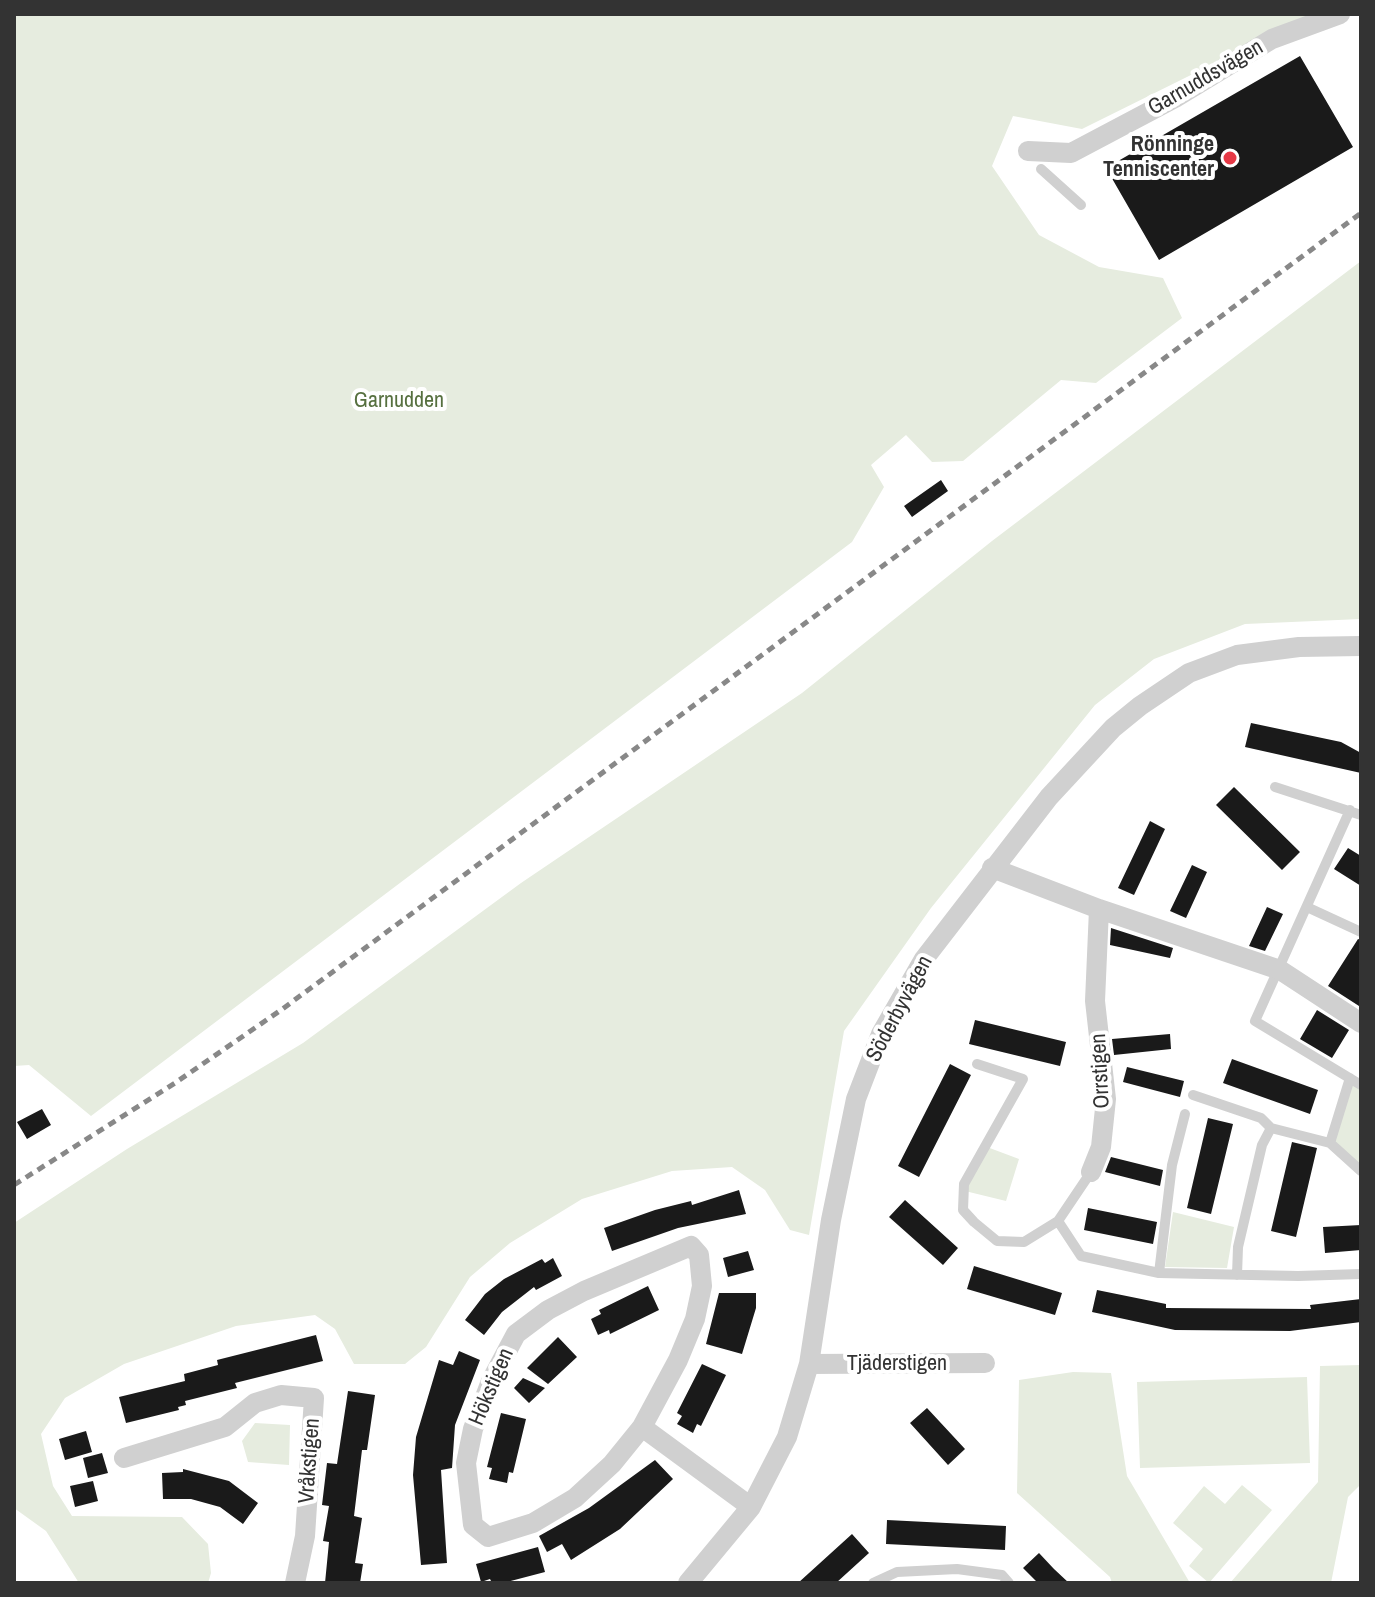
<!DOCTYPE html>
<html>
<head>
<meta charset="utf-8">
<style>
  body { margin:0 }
  #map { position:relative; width:1375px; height:1597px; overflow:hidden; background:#fff; font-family:"Archivo Narrow",sans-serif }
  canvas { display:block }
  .frame { position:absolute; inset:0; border:16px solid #333; pointer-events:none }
</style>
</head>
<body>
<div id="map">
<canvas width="1375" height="1597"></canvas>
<div class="frame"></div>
</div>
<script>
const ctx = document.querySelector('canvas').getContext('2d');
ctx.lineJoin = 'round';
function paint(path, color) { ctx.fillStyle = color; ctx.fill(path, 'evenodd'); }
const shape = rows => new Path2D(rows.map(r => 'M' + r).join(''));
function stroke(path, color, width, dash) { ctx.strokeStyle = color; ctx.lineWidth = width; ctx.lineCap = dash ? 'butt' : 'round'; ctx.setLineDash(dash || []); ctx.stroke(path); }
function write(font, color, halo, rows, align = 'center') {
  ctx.font = font + ' "Archivo Narrow",sans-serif'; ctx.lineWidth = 8; ctx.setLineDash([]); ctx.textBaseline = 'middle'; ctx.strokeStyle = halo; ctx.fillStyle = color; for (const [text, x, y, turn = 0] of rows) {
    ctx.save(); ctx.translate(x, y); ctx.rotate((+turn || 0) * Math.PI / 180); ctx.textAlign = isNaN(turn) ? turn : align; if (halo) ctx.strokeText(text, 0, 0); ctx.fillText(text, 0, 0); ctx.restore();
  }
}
paint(shape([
  [14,14,1314,14,1082,129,1013,116,992,166,1039,235,1099,267,1163,278,1182,318,1096,383,1061,380,963,461,932,462,906,435,871,465,884,487,852,542,91,1116,29,1065,14,1066],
  [1361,261,1361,619,1245,624,1154,659,1095,705,931,908,844,1031,809,1235,790,1230,765,1190,732,1167,672,1171,582,1199,510,1243,470,1277,426,1347,405,1364,354,1364,335,1329,315,1315,236,1326,124,1364,65,1398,41,1434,53,1486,72,1516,182,1517,208,1544,211,1573,208,1583,79,1583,46,1531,14,1508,14,1223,127,1149,303,1043,521,883,802,693,992,541],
  [1350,1078,1361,1085,1361,1171,1331,1143],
  [987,1147,1019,1159,1006,1201,965,1191],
  [1173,1212,1234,1227,1227,1268,1165,1267],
  [1361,1365,1361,1484,1348,1497,1331,1583,1230,1583,1318,1482,1320,1366],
  [1073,1372,1111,1373,1127,1476,1190,1583,1112,1583,1110,1577,1017,1493,1019,1380],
  [1307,1377,1310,1463,1140,1468,1137,1382],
  [255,1423,290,1425,289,1465,248,1462,242,1441],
  [1242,1485,1272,1510,1209,1583,1189,1566,1203,1549,1173,1523,1204,1486,1225,1504]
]), '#e6ecdf');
paint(shape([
  [1300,56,1353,147,1159,260,1106,168],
  [941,480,948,491,912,517,904,506],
  [1251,723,1341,742,1361,753,1361,773,1245,747],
  [1234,787,1300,852,1282,870,1216,805],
  [1150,821,1165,829,1134,895,1118,888],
  [1348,848,1361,856,1361,886,1334,869],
  [1192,865,1207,872,1186,918,1170,911],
  [1267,907,1283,914,1265,951,1249,946],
  [1111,928,1173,948,1170,958,1110,945],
  [1358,939,1361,940,1359,1006,1328,986],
  [1317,1010,1349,1030,1332,1058,1300,1039],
  [975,1020,1066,1042,1060,1066,969,1044],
  [1170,1034,1171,1049,1114,1055,1112,1039],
  [1232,1059,1318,1090,1310,1114,1223,1083],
  [950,1064,971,1075,919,1177,898,1166],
  [1127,1067,1184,1081,1180,1097,1123,1082],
  [42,1109,51,1125,27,1139,17,1122],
  [1208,1118,1233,1124,1211,1214,1187,1208],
  [1292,1142,1317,1148,1296,1237,1271,1231],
  [1111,1157,1163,1170,1160,1186,1105,1172],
  [739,1190,746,1214,678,1228,612,1251,604,1228,655,1210,691,1201,692,1205],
  [905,1200,958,1248,943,1265,889,1217],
  [1088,1208,1157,1222,1153,1244,1084,1230],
  [1361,1225,1361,1250,1325,1253,1323,1227],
  [748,1251,754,1270,728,1277,723,1258],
  [553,1258,562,1276,536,1290,534,1287,502,1312,484,1335,465,1320,485,1294,504,1279,542,1259,545,1263],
  [974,1266,1062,1293,1055,1315,967,1289],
  [648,1286,659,1310,610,1334,609,1330,598,1335,591,1319,601,1314,599,1310],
  [1097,1290,1166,1304,1166,1308,1311,1309,1310,1305,1361,1299,1361,1322,1290,1331,1175,1330,1092,1312],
  [719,1293,756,1293,756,1308,742,1354,706,1344],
  [316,1335,323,1361,235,1383,237,1388,185,1401,186,1405,178,1407,179,1410,126,1423,119,1397,185,1381,184,1374,218,1365,217,1360],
  [558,1337,577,1357,548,1384,527,1368],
  [459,1351,480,1360,455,1425,452,1468,441,1470,447,1563,421,1565,413,1475,416,1437,439,1360,453,1365],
  [702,1364,726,1375,701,1426,697,1424,693,1433,677,1424,682,1416,677,1413],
  [523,1378,545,1388,529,1403,514,1388],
  [348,1391,375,1395,367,1450,362,1450,354,1516,362,1518,355,1563,363,1564,360,1583,325,1583,329,1542,323,1541,329,1506,322,1505,327,1463,337,1464],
  [927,1408,965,1449,948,1465,910,1423],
  [501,1413,526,1419,513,1473,509,1472,507,1483,489,1479,492,1468,487,1467],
  [86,1431,92,1452,65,1460,59,1439],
  [102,1453,108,1473,88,1478,83,1458],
  [655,1460,673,1479,620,1529,571,1560,562,1544,547,1552,539,1536,589,1508],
  [183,1469,229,1481,258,1503,243,1524,220,1507,191,1499,163,1499,162,1473,183,1472],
  [93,1481,98,1501,75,1507,70,1486],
  [887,1520,1006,1526,1005,1550,886,1544],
  [852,1534,869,1553,836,1583,798,1583],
  [538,1547,545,1572,503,1583,492,1583,490,1579,481,1582,476,1564],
  [1039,1553,1054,1569,1069,1583,1038,1583,1023,1568]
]), '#1a1a1a');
stroke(shape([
  [1041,169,1081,205],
  [1275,787,1361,815],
  [1350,810,1255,1021,1361,1085],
  [1309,908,1361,932],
  [977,1064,1023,1079,964,1184,963,1210,974,1222,997,1241,1024,1242,1058,1221,1091,1172],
  [1193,1095,1261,1118,1271,1128,1330,1143,1361,1171],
  [1330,1143,1350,1078],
  [1058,1221,1081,1256,1159,1273,1298,1276,1361,1274],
  [1159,1273,1172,1165,1185,1114],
  [1237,1275,1238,1247,1262,1145,1271,1128],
  [873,1583,897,1572,957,1569,1002,1575,1009,1583]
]), '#d0d0d0', 10);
stroke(shape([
  [1028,151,1071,153,1175,98,1272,39,1340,14],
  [992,868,1099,909,1280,970,1361,1023],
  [1091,1172,1101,1147,1106,1099,1095,1001,1099,909],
  [809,1364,985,1363],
  [642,1427,612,1464,575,1498,533,1523,488,1537,473,1525,466,1463,473,1429,491,1381,516,1334,548,1310,584,1291,691,1246,699,1255,702,1286,695,1319,678,1360,642,1427,751,1507],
  [124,1458,225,1427,255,1403,281,1395,314,1398,305,1536,295,1583],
  [688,1583,751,1507,787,1437,809,1364,831,1220,856,1099,881,1034,924,959,1049,797,1113,728,1140,706,1189,673,1237,655,1299,647,1361,646]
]), '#d0d0d0', 20);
stroke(shape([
  [14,1185,175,1083,281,1010,1361,213]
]), '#888', 5, [8, 6]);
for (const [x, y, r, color] of [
  [1230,158,8,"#e63946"]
]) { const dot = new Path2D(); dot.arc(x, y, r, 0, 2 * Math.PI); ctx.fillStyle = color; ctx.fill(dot); stroke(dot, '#fff', 3); }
write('22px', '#333', '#fff', [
  ["Garnuddsvägen",1206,78,-30],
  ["Söderbyvägen",900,1009,-62],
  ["Orrstigen",1101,1071,-93],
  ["Tjäderstigen",897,1364],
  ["Hökstigen",492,1387,-67],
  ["Vråkstigen",310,1461,-86]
]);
write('bold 22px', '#333', '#fff', [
  ["Rönninge",1214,145],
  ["Tenniscenter",1214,170]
], 'right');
write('22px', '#56703f', '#fff', [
  ["Garnudden",399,401]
]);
</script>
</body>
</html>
